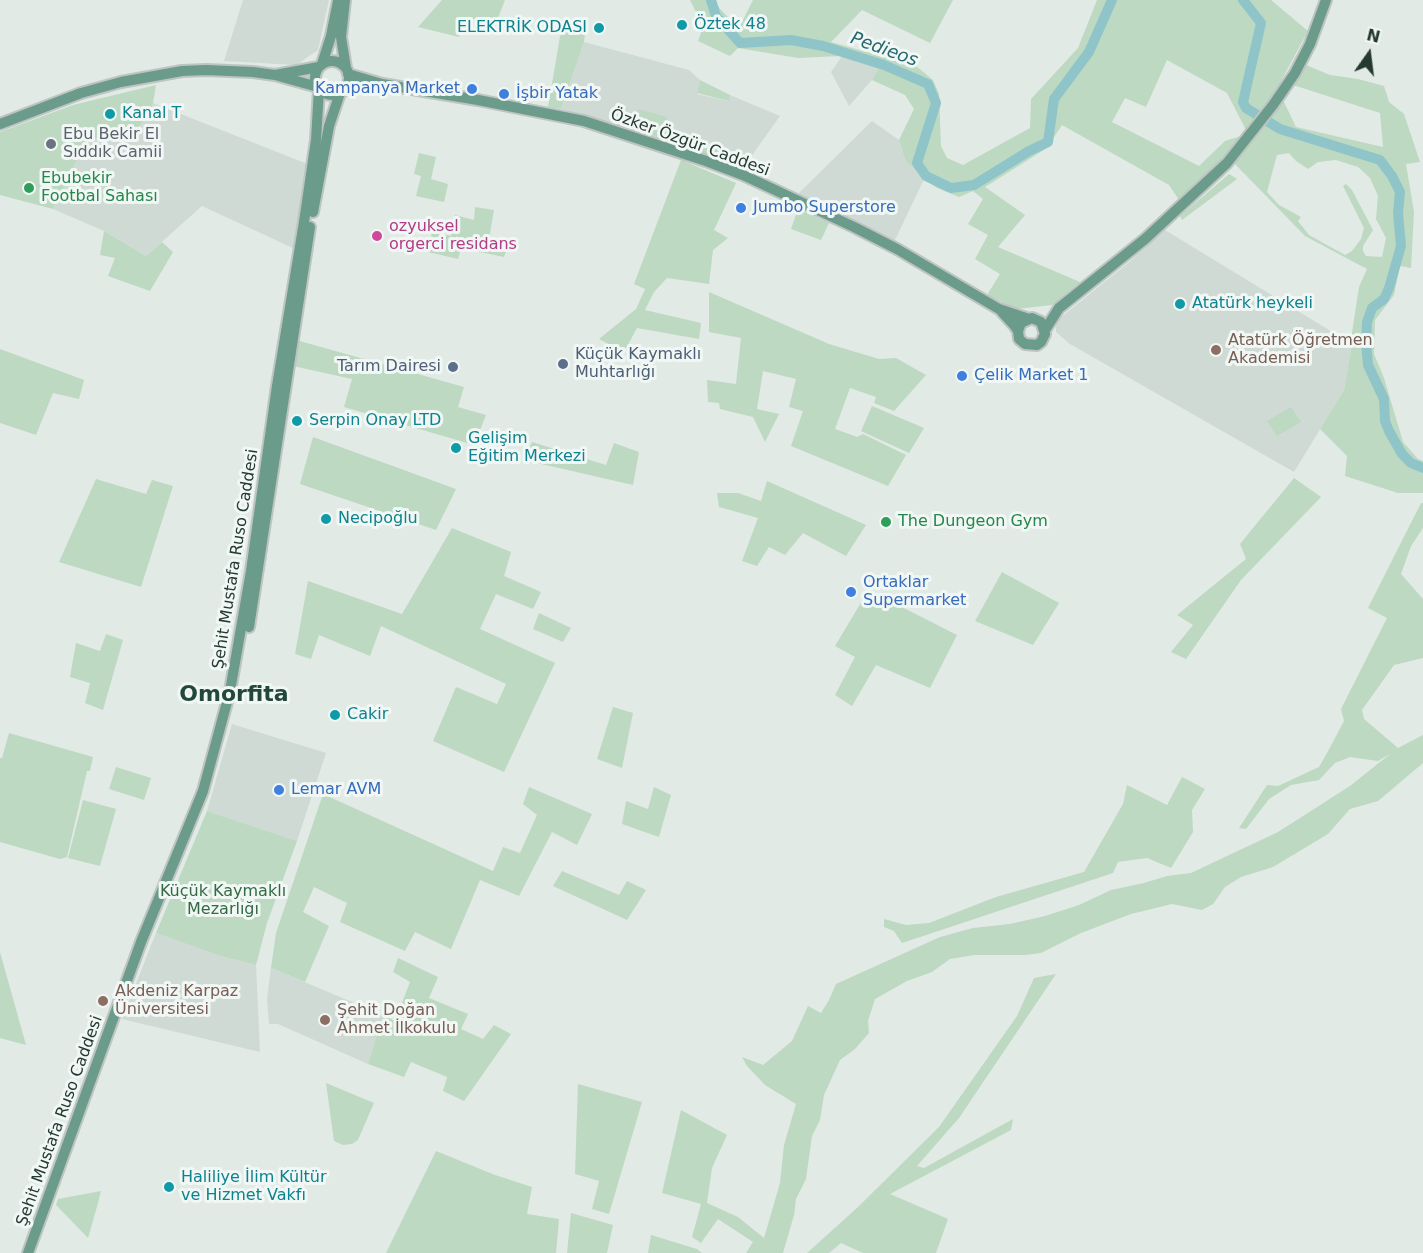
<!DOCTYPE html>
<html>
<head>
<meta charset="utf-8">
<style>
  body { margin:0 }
  #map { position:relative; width:1423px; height:1253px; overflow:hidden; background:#e1eae5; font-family:"DejaVu Sans",sans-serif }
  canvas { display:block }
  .north { position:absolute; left:1339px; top:24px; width:60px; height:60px; -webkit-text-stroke:4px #f1f7f4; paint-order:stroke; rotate:14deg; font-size:16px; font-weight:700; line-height:24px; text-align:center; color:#243931 }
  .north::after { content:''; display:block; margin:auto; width:21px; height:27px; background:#243931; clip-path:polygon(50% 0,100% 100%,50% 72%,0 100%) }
</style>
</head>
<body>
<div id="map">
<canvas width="1423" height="1253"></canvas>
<div class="north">N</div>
</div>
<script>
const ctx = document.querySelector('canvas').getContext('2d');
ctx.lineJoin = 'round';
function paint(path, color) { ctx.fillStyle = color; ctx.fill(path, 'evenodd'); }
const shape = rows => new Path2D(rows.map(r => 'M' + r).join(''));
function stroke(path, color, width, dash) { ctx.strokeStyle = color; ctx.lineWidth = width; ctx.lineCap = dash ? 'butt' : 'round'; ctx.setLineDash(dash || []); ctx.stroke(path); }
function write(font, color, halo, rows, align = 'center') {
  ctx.font = font + ' "DejaVu Sans",sans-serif'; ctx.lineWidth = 6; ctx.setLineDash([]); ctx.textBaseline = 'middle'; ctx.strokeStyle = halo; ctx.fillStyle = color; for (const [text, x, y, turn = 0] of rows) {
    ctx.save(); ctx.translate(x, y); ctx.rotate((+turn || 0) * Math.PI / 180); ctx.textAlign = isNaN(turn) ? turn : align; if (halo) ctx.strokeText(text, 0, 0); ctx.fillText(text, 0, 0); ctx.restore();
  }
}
paint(shape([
  [243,0,329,0,318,50,296,65,224,61],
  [584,42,689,70,700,80,697,94,728,101,730,95,780,116,743,168,634,130,561,109],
  [842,56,878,69,872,80,849,106,831,72],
  [153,103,310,165,295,249,202,206,146,256,104,231,53,209,86,141,140,126],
  [872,121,899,140,905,160,924,179,895,240,798,194],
  [1165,230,1352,344,1344,390,1294,472,1070,344,1056,332,1056,326,1060,318,1128,263],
  [232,724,326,753,297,841,207,811],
  [156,933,220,956,256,965,260,1052,122,1019],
  [271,968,383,1015,368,1064,278,1024,269,1024,267,999]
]), '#d0dad4');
paint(shape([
  [442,0,505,0,496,23,463,17,459,37,418,27],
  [690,0,715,0,720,9,739,28,753,0,953,0,930,43,862,10,831,42,916,66,933,80,939,94,941,146,947,158,963,165,1030,128,1031,99,1078,48,1097,0,1271,0,1308,31,1274,94,1247,132,1227,93,1167,60,1146,107,1125,98,1112,122,1199,166,1225,141,1241,136,1242,140,1179,200,1169,185,1062,125,1047,148,985,187,1025,215,998,247,1080,282,1052,305,1016,309,987,295,1000,274,975,259,988,235,968,224,983,199,973,191,959,197,937,188,924,179,905,160,899,140,914,109,905,95,872,80,878,69,841,56,798,58,738,48,730,56,698,41,701,33,701,22],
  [563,19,586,25,584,42,561,109,548,107],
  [1306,65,1330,75,1358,79,1384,86,1389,102,1404,114,1420,162,1406,164,1414,212,1411,268,1400,266,1394,295,1375,320,1374,354,1384,378,1403,442,1418,459,1423,461,1423,493,1398,493,1345,476,1347,456,1320,429,1344,390,1352,344,1351,339,1359,287,1367,269,1305,236,1234,163,1256,137,1283,100,1296,127,1383,147,1380,113,1293,85],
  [1289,153,1296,161,1308,169,1318,162,1336,160,1358,167,1370,178,1378,196,1376,219,1386,238,1382,257,1366,256,1363,251,1363,246,1373,230,1352,190,1346,184,1343,186,1364,228,1361,239,1352,251,1345,255,1309,235,1298,221,1301,217,1279,205,1267,192,1277,155],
  [700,80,730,95,729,101,697,93],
  [156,85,153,103,140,126,86,141,53,209,0,195,0,132,73,105],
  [638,109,667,117,668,128,672,132,718,150,716,157,638,130,635,125],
  [419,153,436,157,431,179,448,184,444,202,416,196,421,176,414,174],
  [681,160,736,183,714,230,728,238,713,250,709,284,667,278,654,292,645,310,701,323,699,339,637,328,624,352,599,339,636,309,645,289,634,284],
  [1229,174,1237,179,1182,220,1180,216],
  [475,207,494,210,489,239,509,244,504,257,461,248,458,259,428,252,432,232,451,236,455,215,474,220],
  [798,209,829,223,821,240,791,229],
  [104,231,146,256,162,242,173,252,150,291,108,276,115,258,100,255],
  [709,292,829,344,879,359,896,358,926,375,894,411,874,403,876,397,850,388,835,429,857,437,863,434,906,455,888,486,791,446,803,411,789,407,796,379,763,371,757,409,779,414,765,442,753,417,720,409,719,403,708,402,707,380,736,384,741,338,709,332],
  [296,340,464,387,458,407,486,415,474,445,344,407,352,379,293,366],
  [0,349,84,380,79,399,53,393,36,435,0,423],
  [872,406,924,428,909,453,861,431],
  [1291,407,1301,422,1277,436,1267,421],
  [313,437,456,489,436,530,300,484],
  [532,442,606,465,614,443,639,452,633,485,524,460],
  [1294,478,1321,497,1241,580,1186,659,1171,652,1193,625,1177,615,1246,559,1240,544],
  [96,479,146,494,152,480,173,486,141,587,59,562],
  [767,481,866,525,846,556,803,533,785,555,769,547,757,566,742,561,758,518,719,507,717,493,738,493,761,501],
  [1421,503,1423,503,1423,528,1411,546,1401,574,1423,599,1423,658,1394,665,1362,710,1364,719,1398,748,1423,735,1423,763,1378,801,1350,809,1328,834,1273,867,1241,877,1225,887,1213,904,1202,910,1172,904,1131,914,1081,933,1041,953,1025,955,974,955,950,959,932,972,907,981,875,999,868,1021,869,1033,855,1049,840,1060,824,1095,820,1120,812,1136,806,1179,796,1199,794,1215,783,1253,746,1253,753,1242,718,1219,701,1243,692,1237,701,1204,662,1193,681,1110,727,1135,712,1168,707,1203,738,1217,764,1238,780,1183,784,1145,796,1104,765,1085,747,1066,742,1057,763,1065,792,1041,808,1006,821,1013,829,1000,836,984,940,937,973,928,1010,924,1045,916,1079,905,1111,890,1144,883,1167,876,1191,873,1278,832,1350,786,1390,754,1378,761,1350,757,1335,763,1319,780,1291,785,1269,799,1246,829,1239,828,1267,785,1278,786,1319,767,1327,753,1344,721,1341,709,1387,618,1368,608],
  [452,528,511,552,504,576,541,592,533,609,496,594,480,629,555,663,504,772,433,741,456,687,497,704,506,684,381,626,370,656,319,635,311,659,295,654,308,581,402,614],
  [1002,572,1059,603,1033,645,975,621],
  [884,598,957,635,930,688,876,665,852,706,835,695,855,657,835,646,862,601,878,606],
  [539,613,571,628,563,642,533,629],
  [106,634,123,640,103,710,85,703,90,683,70,677,76,643,100,651],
  [613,707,633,713,622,768,597,759],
  [9,733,93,757,90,771,87,771,67,857,60,859,0,842,0,758,2,758],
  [116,767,151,778,144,800,109,789],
  [1182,777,1205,789,1192,810,1193,832,1171,868,1147,858,1118,862,1113,873,902,943,894,931,884,927,884,919,906,925,929,923,996,897,1084,872,1123,804,1127,785,1167,805],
  [529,787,592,814,577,845,552,832,519,896,480,880,451,949,415,932,405,951,340,922,347,903,314,887,303,912,329,926,305,982,271,968,276,933,323,794,493,871,503,847,520,853,537,815,523,804],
  [654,787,671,795,659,837,622,824,626,801,648,809],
  [83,800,116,809,100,866,68,858],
  [207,811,297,841,267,923,256,965,220,956,156,933],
  [562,871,619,895,627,881,646,890,627,920,553,886],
  [0,952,26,1045,0,1038],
  [398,958,438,977,429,998,468,1014,461,1029,483,1039,494,1025,511,1034,464,1101,443,1091,447,1077,411,1062,404,1077,368,1064,383,1015,395,1021,410,982,393,972],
  [1056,974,959,1118,917,1166,924,1168,1013,1119,1011,1130,890,1194,948,1219,936,1253,863,1253,841,1243,829,1253,807,1253,858,1207,939,1127,1017,1016,1034,978],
  [326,1083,374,1103,358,1140,352,1144,343,1145,334,1141],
  [578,1084,642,1102,609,1214,592,1209,599,1181,575,1174],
  [436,1151,495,1175,532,1187,527,1214,559,1219,556,1253,386,1253],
  [101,1191,98,1203,88,1238,56,1205,58,1199],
  [571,1213,613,1225,607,1253,567,1253],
  [651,1235,697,1249,702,1253,648,1253]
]), '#bdd9c2');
stroke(shape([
  [711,0,716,16,740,43,791,40,823,46,884,65,928,84,936,103,917,163,926,176,951,188,974,185,1029,151,1048,142,1054,99,1089,52,1112,0],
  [1243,0,1261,23,1243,102,1246,108,1280,129,1380,160,1392,176,1400,192,1398,213,1401,246,1389,288,1384,299,1372,308,1367,322,1366,342,1368,365,1384,399,1385,421,1389,431,1402,454,1411,463,1423,468]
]), '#8fc5c9', 10);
const major = shape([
  [345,0,341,37,346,68],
  '315 78a17 17 0 1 1 34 0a17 17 0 1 1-34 0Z',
  [322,64,331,36,338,1],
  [348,74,382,84,478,100,584,121,706,161,743,175,854,227,897,249,999,309,1029,319],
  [275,75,319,67],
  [0,124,81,93,121,82,182,71,206,70,253,72,275,75,318,87],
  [313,212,329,126,340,93],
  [1002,312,1014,325,1018,331,1019,339,1025,344,1037,345,1041,342,1045,334,1041,322,1032,318,1021,323,1018,331],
  [1045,330,1059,308,1145,239,1227,163,1273,105,1295,73,1310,44,1326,0],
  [249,627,310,227],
  [28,1253,141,942,203,791,230,691,251,571,277,386,304,222,316,140,319,89]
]);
stroke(major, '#bdc4c1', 14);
stroke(major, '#6b9b8a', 10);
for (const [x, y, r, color] of [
  [682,25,6,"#0f9aa8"],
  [599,28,6,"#0f9aa8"],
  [472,89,6,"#3f7fe0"],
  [504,94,6,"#3f7fe0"],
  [110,114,6,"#0f9aa8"],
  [51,144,6,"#6b7280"],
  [29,188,6,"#2e9e5b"],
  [741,208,6,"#3f7fe0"],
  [377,236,6,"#d1479c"],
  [1180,304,6,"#0f9aa8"],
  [1216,350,6,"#8d6e63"],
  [563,364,6,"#5c6f8a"],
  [453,367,6,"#5c6f8a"],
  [962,376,6,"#3f7fe0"],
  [297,421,6,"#0f9aa8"],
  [456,448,6,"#0f9aa8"],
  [326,519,6,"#0f9aa8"],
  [886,522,6,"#2e9e5b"],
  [851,592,6,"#3f7fe0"],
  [335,715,6,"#0f9aa8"],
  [279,790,6,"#3f7fe0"],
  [103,1001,6,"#8d6e63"],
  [325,1020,6,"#8d6e63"],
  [169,1187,6,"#0f9aa8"]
]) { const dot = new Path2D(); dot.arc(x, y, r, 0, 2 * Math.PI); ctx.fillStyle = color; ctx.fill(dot); stroke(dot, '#f1f7f4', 2); }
write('16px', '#0d838f', '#f1f7f4', [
  ["Öztek 48",694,25],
  ["ELEKTRİK ODASI",587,28,"right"],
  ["Kanal T",122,114],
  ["Atatürk heykeli",1192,304],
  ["Serpin Onay LTD",309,421],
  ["Gelişim",468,439],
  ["Eğitim Merkezi",468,457],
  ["Necipoğlu",338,519],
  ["Cakir",347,715],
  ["Haliliye İlim Kültür",181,1178],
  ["ve Hizmet Vakfı",181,1196]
], 'left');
write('16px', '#366cbe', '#f1f7f4', [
  ["Kampanya Market",460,89,"right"],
  ["İşbir Yatak",516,94],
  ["Jumbo Superstore",753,208],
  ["Çelik Market 1",974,376],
  ["Ortaklar",863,583],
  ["Supermarket",863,601],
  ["Lemar AVM",291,790]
], 'left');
write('16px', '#5b616d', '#f1f7f4', [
  ["Ebu Bekir El",63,135],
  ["Sıddık Camii",63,153]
], 'left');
write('16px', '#243931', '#f1f7f4', [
  ["Özker Özgür Caddesi",690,143,20],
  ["Şehit Mustafa Ruso Caddesi",236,559,-81],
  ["Şehit Mustafa Ruso Caddesi",60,1121,-70]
]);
write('16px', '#27864d', '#f1f7f4', [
  ["Ebubekir",41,179],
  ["Footbal Sahası",41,197],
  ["The Dungeon Gym",898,522]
], 'left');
write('16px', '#b23c85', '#f1f7f4', [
  ["ozyuksel",389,227],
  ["orgerci residans",389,245]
], 'left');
write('16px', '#785e54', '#f1f7f4', [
  ["Atatürk Öğretmen",1228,341],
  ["Akademisi",1228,359],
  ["Akdeniz Karpaz",115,992],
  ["Üniversitesi",115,1010],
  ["Şehit Doğan",337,1011],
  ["Ahmet İlkokulu",337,1029]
], 'left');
write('16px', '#4e5e75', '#f1f7f4', [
  ["Küçük Kaymaklı",575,355],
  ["Muhtarlığı",575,373],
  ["Tarım Dairesi",441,367,"right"]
], 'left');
write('16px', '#326b43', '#f1f7f4', [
  ["Küçük Kaymaklı",223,892],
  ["Mezarlığı",223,910]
]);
write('italic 18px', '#25686e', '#f1f7f4', [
  ["Pedieos",884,50,20]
]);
write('bold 22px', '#22483c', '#f1f7f4', [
  ["Omorfita",234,695]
]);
</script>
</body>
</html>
